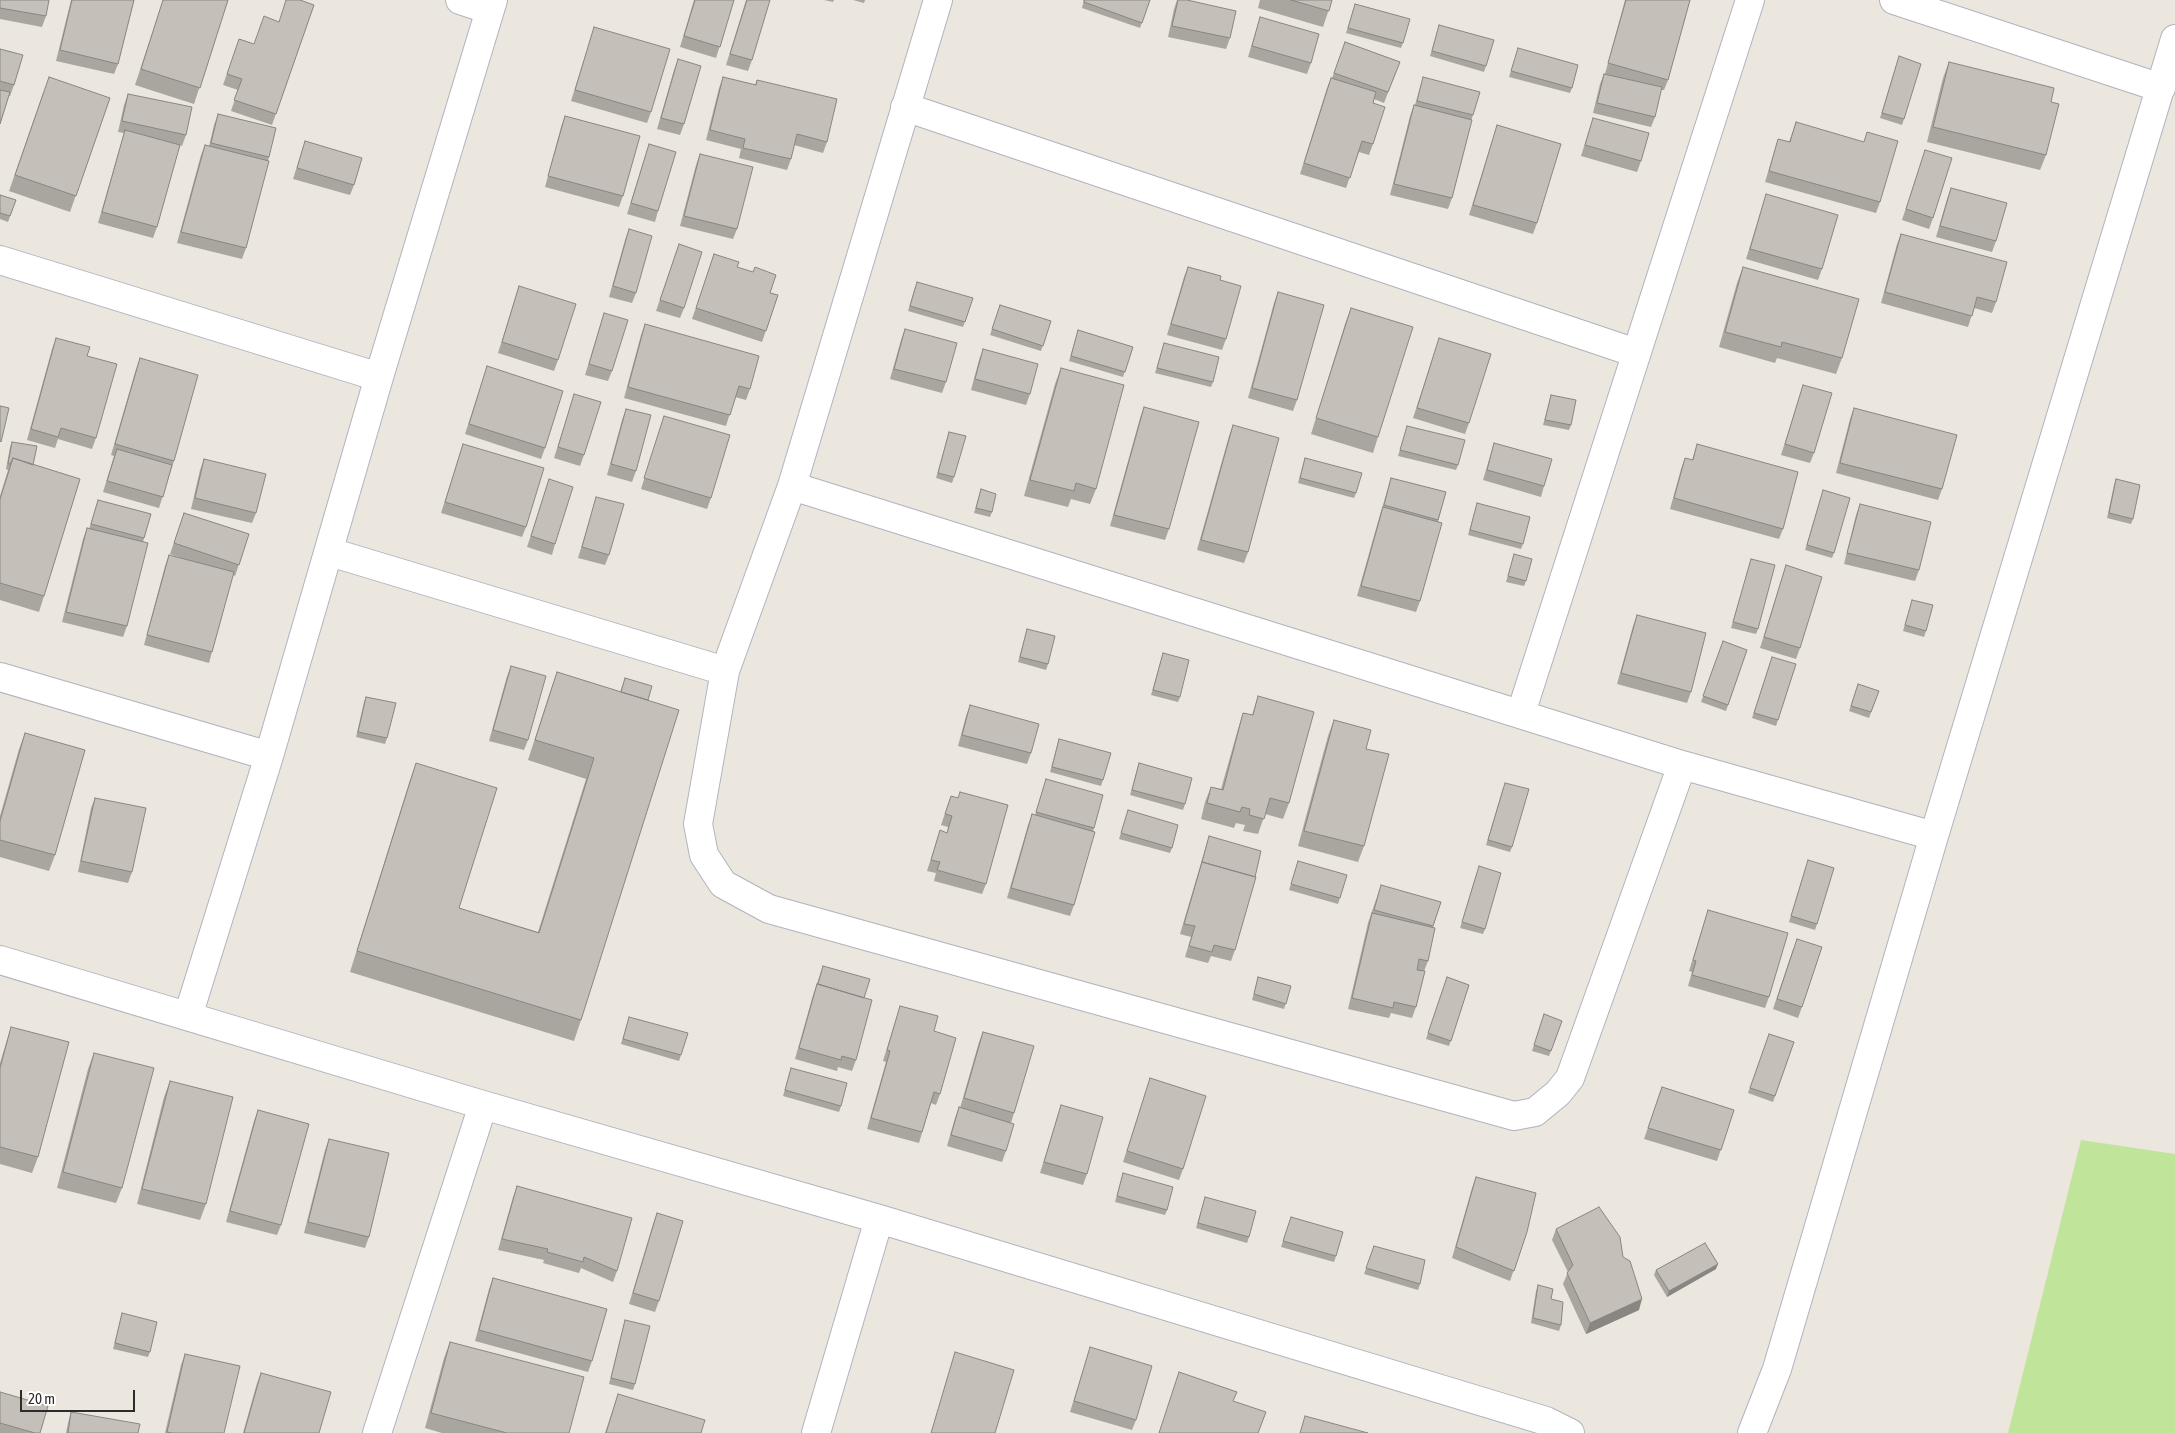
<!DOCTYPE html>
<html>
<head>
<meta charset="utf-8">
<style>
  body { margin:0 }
  #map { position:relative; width:2175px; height:1433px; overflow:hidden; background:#ebe6de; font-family:"Asap Condensed",sans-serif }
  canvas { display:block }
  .scale { position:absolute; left:20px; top:1390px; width:115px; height:22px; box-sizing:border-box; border:2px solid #2b2b2b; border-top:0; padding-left:6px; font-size:15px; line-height:18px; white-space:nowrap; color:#2b2b2b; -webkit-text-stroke:4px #fff; paint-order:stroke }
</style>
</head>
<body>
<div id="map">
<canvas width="2175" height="1433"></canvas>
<div class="scale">20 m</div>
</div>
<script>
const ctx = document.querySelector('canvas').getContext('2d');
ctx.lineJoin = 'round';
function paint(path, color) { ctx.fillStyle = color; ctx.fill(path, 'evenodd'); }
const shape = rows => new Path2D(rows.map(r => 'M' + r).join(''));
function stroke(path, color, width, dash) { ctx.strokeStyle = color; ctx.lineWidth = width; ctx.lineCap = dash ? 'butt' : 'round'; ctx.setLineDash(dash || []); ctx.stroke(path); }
paint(shape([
  [2081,1140,2175,1154,2175,1433,2008,1433]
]), '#c1e49b');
const minor = shape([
  [460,0,490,10],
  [938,0,792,486,725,671,698,824,704,855,723,884,769,909,1514,1116,1535,1112,1558,1093,1570,1078,1682,765],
  [1894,0,2161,88],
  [905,107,1636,353],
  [0,260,379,377],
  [792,486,1682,765,1934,836],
  [330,552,725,671],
  [0,677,269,756],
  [1521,713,1750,0],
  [0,960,483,1105,879,1219,1546,1421,1570,1433],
  [188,1016,269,756,379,377,493,0],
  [377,1433,483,1105],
  [816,1433,879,1219],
  [1752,1433,1777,1369,1934,836,2175,39]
]);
stroke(minor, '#b1b3bd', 30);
stroke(minor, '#fff', 28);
paint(shape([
  [0,0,46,16,42,27,0,19],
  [71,0,134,0,118,64,114,74,56,61],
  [163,0,228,0,194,104,135,85],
  [694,0,734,0,716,58,680,47],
  [746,0,752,60,748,71,726,65],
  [824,0,834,0,833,2],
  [853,0,865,0,864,3],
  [1084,0,1150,0,1140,28,1082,8],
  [1177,0,1230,38,1226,49,1168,37,1174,9],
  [1260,0,1332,0,1323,27,1258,8],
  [1625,0,1690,0,1668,80,1664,90,1661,90,1655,117,1651,127,1593,113,1600,84,1604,74,1605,74],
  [1355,4,1403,43,1401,48,1346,33],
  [314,5,272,125,231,111,238,90,223,85,239,39,254,44,279,21],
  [1260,17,1311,63,1307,74,1248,57],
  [1439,25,1486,66,1484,72,1430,56],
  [594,27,651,112,647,123,571,101],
  [1345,42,1400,62,1384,103,1374,99,1373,103,1373,144,1369,155,1359,152,1346,188,1300,174,1327,88,1331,78,1332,78],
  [1518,48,1572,88,1570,93,1509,77],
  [0,49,14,85,10,96,9,96,0,124],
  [678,59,684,124,680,135,657,129,674,70],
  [1897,62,1904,119,1902,125,1880,118],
  [1949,62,2051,102,2046,155,2040,170,1927,142,1943,78],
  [723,77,755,85,757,80,827,142,823,153,794,145,791,159,787,170,739,158,741,149,706,140,719,88],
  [1423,77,1473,115,1471,121,1452,198,1448,209,1390,195,1410,116,1414,105,1415,105],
  [43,93,110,98,70,212,9,191],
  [128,94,186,135,182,146,179,145,157,227,153,238,98,223,124,133,118,132,124,105],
  [218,114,269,157,246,248,242,259,177,243,201,155,205,145,209,146,214,125],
  [565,116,623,196,619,207,545,187,561,127],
  [1593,118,1641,161,1637,172,1581,156],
  [1796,122,1880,202,1876,213,1765,182,1778,139,1789,142],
  [1497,125,1537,223,1533,234,1469,215],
  [305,141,354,185,350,195,293,179],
  [649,144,658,211,655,222,627,214],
  [1925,150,1933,218,1929,229,1902,220],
  [700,154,737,229,733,239,680,226,696,165],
  [1951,188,1996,241,1992,252,1936,237,1947,199],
  [1766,194,1822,269,1818,280,1746,259],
  [0,195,16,200,8,222,0,219],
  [629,229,636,293,632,303,609,297,625,240],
  [1901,234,1996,302,1992,313,1974,308,1968,327,1881,303,1897,244],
  [679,244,684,308,680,318,656,311],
  [714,254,737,267,770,293,778,295,762,342,692,319],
  [1188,267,1220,280,1226,339,1222,350,1167,335,1184,277],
  [1743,267,1842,358,1836,374,1777,358,1775,363,1719,347,1737,283],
  [519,286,558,360,554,371,498,353],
  [915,287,973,298,963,327,908,311],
  [1278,292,1297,400,1293,411,1248,398,1274,303],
  [1000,305,1051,321,1041,351,990,335],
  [1351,308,1378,437,1373,453,1311,434,1345,324],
  [604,313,612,371,608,381,585,375],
  [645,324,750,389,746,400,735,397,726,426,624,398,641,335],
  [905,329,946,382,942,393,890,379,901,340],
  [1078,330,1133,347,1123,377,1069,361],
  [56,338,87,356,96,438,92,449,58,439,55,448,27,440,52,349],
  [1439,338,1469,423,1465,434,1413,418],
  [1164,343,1213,382,1211,387,1155,373],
  [983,349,1030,394,1026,405,971,390,979,360],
  [140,358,174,461,159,508,103,492,114,456,111,455,136,369],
  [487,366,545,448,541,459,465,434],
  [1061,368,1096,489,1090,504,1071,499,1068,507,1024,496,1055,384],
  [1803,385,1814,453,1810,463,1781,455],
  [574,394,584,455,580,466,554,458],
  [1551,395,1571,425,1569,430,1543,425],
  [1144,407,1169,529,1165,540,1110,526,1140,418],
  [1854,408,1942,489,1938,500,1836,473,1850,419],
  [626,409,636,471,632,482,607,475,622,420],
  [664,416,711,498,707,509,641,489],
  [1233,425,1248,552,1244,563,1197,550,1229,436],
  [1407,426,1458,465,1456,470,1398,456],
  [949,432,954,477,952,483,936,478],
  [12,442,33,465,44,596,39,612,0,600,0,496,8,470,6,469,10,447],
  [1494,443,1544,486,1541,497,1483,480],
  [463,444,526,527,522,537,441,513],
  [1697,444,1783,529,1779,539,1670,509,1681,469,1685,458,1692,460],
  [1305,458,1356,493,1354,498,1298,483],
  [204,459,256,513,252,523,191,509,200,470],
  [1391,478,1446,492,1438,522,1420,601,1416,612,1357,596,1379,518],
  [549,479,555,544,552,555,527,547],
  [2116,479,2133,519,2131,524,2107,518,2114,485],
  [981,489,992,512,990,517,974,513],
  [1823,490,1834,553,1832,558,1805,550],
  [596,497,609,555,605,565,578,558,593,508],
  [98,500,151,514,143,542,127,626,123,637,62,622,83,539,87,528,89,529],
  [1477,503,1523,544,1521,549,1468,535],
  [1860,504,1919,570,1915,581,1844,564,1856,515],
  [184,513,249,534,235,576,233,575,209,663,144,645,165,566,169,555,184,559,170,554],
  [1514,554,1526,581,1524,586,1506,582],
  [1751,559,1758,629,1756,634,1731,628],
  [1786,565,1800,648,1796,659,1760,648],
  [1912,600,1926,631,1924,637,1903,631],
  [1637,615,1691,692,1687,703,1617,684,1633,626],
  [1027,629,1048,664,1046,670,1018,662],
  [1723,641,1747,650,1726,711,1701,702],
  [1163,653,1180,697,1178,702,1151,695],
  [1770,663,1796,664,1776,726,1752,718],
  [511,666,528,740,524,750,489,741,507,676],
  [557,672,620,692,625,678,648,700,581,1020,574,1041,350,972,409,783,416,763,459,908,538,932,586,779,528,760,550,692],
  [1858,684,1879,691,1869,718,1849,711],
  [1258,696,1289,803,1283,819,1265,814,1258,834,1243,831,1245,825,1236,823,1234,828,1201,819,1205,802,1211,787,1221,789,1238,729,1243,713,1252,715],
  [366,697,387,738,385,744,356,737,364,702],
  [970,705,1031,753,1027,764,958,746,966,716],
  [1334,720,1364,846,1358,862,1298,846,1328,736],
  [25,733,55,855,49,871,0,857,0,816,19,749],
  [1059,739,1103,780,1101,786,1050,772],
  [1139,763,1185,804,1183,810,1130,795],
  [1046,779,1094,828,1074,905,1070,916,1007,898,1028,825,1032,814,1035,815],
  [1503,788,1512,847,1510,852,1486,845],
  [951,796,986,884,982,894,934,881,936,873,927,871,940,830,947,833,948,827,941,825],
  [95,798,132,872,128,883,78,872,91,808],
  [1128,810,1172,848,1170,853,1119,839],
  [1209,836,1235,950,1231,961,1211,956,1208,963,1185,957,1191,937,1180,934],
  [1298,861,1340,898,1338,904,1289,890],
  [1806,866,1817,924,1815,930,1789,922],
  [1477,872,1485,929,1483,934,1460,928],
  [1379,891,1441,902,1433,927,1428,961,1424,971,1416,1007,1412,1018,1391,1013,1389,1018,1348,1009,1368,923],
  [1708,910,1769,997,1765,1008,1688,986,1692,972,1689,971],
  [1793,949,1802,1007,1798,1018,1773,1009],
  [823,966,864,998,856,1060,852,1071,838,1067,837,1071,795,1059,813,995],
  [1258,977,1291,986,1284,1009,1252,1000],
  [1447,977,1469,985,1449,1046,1426,1039],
  [900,1006,934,1031,940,1094,936,1105,931,1103,919,1143,867,1129,886,1062,883,1061],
  [1544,1014,1562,1021,1549,1056,1532,1051],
  [629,1017,681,1055,679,1061,621,1044],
  [11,1027,38,1157,32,1173,0,1164,0,1063,6,1043],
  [983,1032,1014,1113,1011,1123,1006,1151,1002,1162,947,1146,955,1118,959,1107,960,1108,979,1042],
  [1769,1034,1794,1042,1773,1102,1748,1093],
  [94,1053,122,1188,116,1203,57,1188,88,1069],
  [791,1068,841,1106,839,1112,783,1096],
  [1150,1078,1183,1169,1179,1180,1123,1162],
  [170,1081,206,1204,200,1220,137,1204,164,1097],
  [1662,1087,1734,1110,1717,1161,1644,1139],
  [1061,1105,1087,1174,1083,1185,1040,1173],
  [258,1110,281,1225,277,1235,226,1222,254,1121],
  [329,1139,369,1237,365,1248,304,1233,325,1150],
  [1123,1173,1167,1210,1165,1215,1115,1202],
  [1476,1177,1527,1232,1510,1281,1452,1258,1472,1188],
  [517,1186,617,1271,613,1282,581,1268,579,1273,543,1263,544,1260,498,1250,513,1197],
  [1205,1197,1249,1237,1247,1243,1196,1228],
  [657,1213,659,1301,655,1312,629,1304,653,1224],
  [1291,1217,1336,1256,1334,1262,1281,1247],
  [1556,1229,1623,1257,1639,1310,1586,1334,1563,1284,1568,1272,1552,1240],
  [1374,1246,1420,1284,1418,1290,1364,1274],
  [1716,1269,1667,1297,1654,1275,1656,1270],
  [493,1278,592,1361,588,1372,475,1341,489,1289],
  [1538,1285,1551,1299,1561,1325,1559,1331,1531,1323,1536,1291],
  [122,1313,150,1352,148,1357,113,1349],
  [625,1320,635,1384,633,1390,609,1384],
  [450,1342,569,1433,442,1433,425,1428,444,1358],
  [1090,1347,1136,1420,1132,1430,1070,1412],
  [955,1352,995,1433,931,1433],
  [185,1354,224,1433,165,1433,181,1365],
  [261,1373,319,1433,243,1433,257,1383],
  [0,1392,40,1433,0,1433],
  [618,1394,701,1433,605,1433],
  [71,1412,138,1433,66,1433,68,1423]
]), '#a9a59f');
paint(shape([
  [1718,1264,1716,1269,1667,1297,1669,1291],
  [1642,1299,1639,1310,1586,1334,1590,1323]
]), '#898682');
const building = shape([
  [0,0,49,0,46,16,0,8,0,0],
  [72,0,134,0,118,64,60,50,72,0],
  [163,0,228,0,200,88,141,69,163,0],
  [286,0,300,0,314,5,276,114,234,100,242,79,227,74,239,39,254,44,264,16,279,22,286,0],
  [695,0,734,0,720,47,684,36,695,0],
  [747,0,770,0,752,60,730,54,747,0],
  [1084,0,1150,0,1142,23,1084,2,1084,0],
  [1178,0,1187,0,1236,11,1230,38,1172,26,1178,0],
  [1291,0,1332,0,1329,11,1291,0],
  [1626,0,1690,0,1668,80,1608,63,1626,0],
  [1355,4,1410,19,1403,43,1348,28,1355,4],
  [1260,17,1319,34,1311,63,1252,46,1260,17],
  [1439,25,1494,40,1486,66,1432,51,1439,25],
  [594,27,670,49,651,112,575,90,594,27],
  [1345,42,1400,62,1388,92,1334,73,1345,42],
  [1518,48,1578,65,1572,88,1511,71,1518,48],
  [0,49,23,55,14,85,0,81,0,49],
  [1899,56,1921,64,1904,119,1882,113,1899,56],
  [678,59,701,66,684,124,661,118,678,59],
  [1949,62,2054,88,2051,102,2059,104,2046,155,1933,127,1949,62],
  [1604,74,1662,87,1655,117,1597,103,1604,74],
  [49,77,110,98,76,196,15,175,49,77],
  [723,77,756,85,757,80,837,99,827,142,797,134,791,159,743,148,745,139,710,130,723,77],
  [1423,77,1480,92,1473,115,1417,101,1423,77],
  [1331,78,1376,92,1373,103,1385,107,1373,144,1362,141,1350,178,1304,163,1331,78],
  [0,90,10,92,0,124,0,90],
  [128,94,192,107,186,135,122,121,128,94],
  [1414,105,1472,120,1452,198,1394,184,1414,105],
  [218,114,276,128,269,157,211,143,218,114],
  [565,116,640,136,623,196,548,176,565,116],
  [1593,118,1649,133,1641,161,1585,145,1593,118],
  [1796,122,1864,142,1867,132,1898,141,1880,202,1769,171,1778,139,1790,142,1796,122],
  [1497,125,1561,144,1537,223,1473,205,1497,125],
  [125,130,180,145,157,227,102,212,125,130],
  [305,141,362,158,354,185,297,168,305,141],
  [649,144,676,152,658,211,631,203,649,144],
  [205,145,269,161,246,248,181,232,205,145],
  [1925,150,1952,158,1933,218,1906,209,1925,150],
  [700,154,753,167,737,229,684,216,700,154],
  [1951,188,2007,203,1996,241,1940,226,1951,188],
  [1766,194,1838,215,1822,269,1750,249,1766,194],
  [0,195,16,200,10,216,0,213,0,195],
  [629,229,652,236,636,293,613,286,629,229],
  [1901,234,2007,262,1996,302,1977,297,1972,316,1885,292,1901,234],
  [679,244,702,252,684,308,660,300,679,244],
  [714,254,739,262,737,267,753,272,755,267,776,275,770,293,778,295,766,331,696,308,714,254],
  [1188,267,1221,276,1220,280,1241,286,1226,339,1171,324,1188,267],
  [1743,267,1859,299,1842,358,1782,342,1781,347,1725,332,1743,267],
  [917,282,973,298,965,322,910,306,917,282],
  [519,286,576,304,558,360,502,342,519,286],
  [1278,292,1324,305,1297,400,1252,388,1278,292],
  [1000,305,1051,321,1043,346,992,329,1000,305],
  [1351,308,1413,327,1378,437,1316,418,1351,308],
  [604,313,628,320,612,371,589,364,604,313],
  [645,324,759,356,750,389,739,386,730,415,628,387,645,324],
  [905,329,957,343,946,382,894,369,905,329],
  [1078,330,1133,347,1125,372,1071,356,1078,330],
  [56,338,90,347,87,356,117,364,96,438,61,428,58,437,31,429,56,338],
  [1439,338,1491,354,1469,423,1417,408,1439,338],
  [1164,343,1219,357,1213,382,1157,368,1164,343],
  [983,349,1038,364,1030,394,975,379,983,349],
  [140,358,198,375,174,461,115,444,140,358],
  [487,366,563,391,545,448,469,424,487,366],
  [1061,368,1124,385,1096,489,1076,483,1074,491,1030,480,1061,368],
  [1803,385,1832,393,1814,453,1785,444,1803,385],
  [574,394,601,402,584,455,558,447,574,394],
  [1551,395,1576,400,1571,425,1545,420,1551,395],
  [0,406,9,408,1,442,0,441,0,406],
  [1144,407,1199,422,1169,529,1114,515,1144,407],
  [1854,408,1957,435,1942,489,1840,463,1854,408],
  [626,409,651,415,636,471,611,464,626,409],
  [664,416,730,435,711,498,644,478,664,416],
  [1233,425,1279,438,1248,552,1201,540,1233,425],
  [1407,426,1465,440,1458,465,1400,450,1407,426],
  [949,432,966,436,954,477,938,473,949,432],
  [12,442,37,446,33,465,13,458,10,464,8,464,12,442],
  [1494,443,1552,459,1544,486,1487,470,1494,443],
  [463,444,544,468,526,527,445,502,463,444],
  [1697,444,1798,472,1783,529,1674,498,1685,458,1693,460,1697,444],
  [117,449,172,465,163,497,107,481,117,449],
  [13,458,80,479,44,596,0,583,0,499,13,458],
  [1305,458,1362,473,1356,493,1300,478,1305,458],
  [204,459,266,474,256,513,195,498,204,459],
  [1391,478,1446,492,1438,520,1384,505,1391,478],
  [549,479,573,487,555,544,531,536,549,479],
  [2116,479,2140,485,2133,519,2109,513,2116,479],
  [981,489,996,494,992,512,976,508,981,489],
  [1823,490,1850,498,1834,553,1807,545,1823,490],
  [596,497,624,504,609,555,582,547,596,497],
  [98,500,151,514,144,538,91,524,98,500],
  [1477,503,1530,517,1523,544,1470,530,1477,503],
  [1860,504,1931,522,1919,570,1847,553,1860,504],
  [1383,507,1442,523,1420,601,1361,586,1383,507],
  [184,513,249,534,239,565,174,543,184,513],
  [87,528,148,543,127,626,66,612,87,528],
  [1514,554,1532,559,1526,581,1508,576,1514,554],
  [169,555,234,572,212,652,147,635,169,555],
  [1751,559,1775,565,1758,629,1733,622,1751,559],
  [1786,565,1822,577,1800,648,1764,637,1786,565],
  [1912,600,1933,605,1926,631,1905,625,1912,600],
  [1637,615,1706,633,1691,692,1621,673,1637,615],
  [1027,629,1055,636,1048,664,1020,657,1027,629],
  [1723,641,1747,650,1728,705,1703,696,1723,641],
  [1163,653,1189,660,1180,697,1153,690,1163,653],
  [1772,657,1796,664,1778,720,1754,713,1772,657],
  [511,666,546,676,528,740,493,730,511,666],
  [557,672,679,710,581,1020,357,951,416,763,497,788,459,908,539,933,594,758,535,740,557,672],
  [625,678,652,686,648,700,621,692,625,678],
  [1858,684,1879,691,1871,712,1851,706,1858,684],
  [1258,696,1314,712,1289,803,1270,798,1264,819,1249,815,1250,809,1242,807,1240,812,1207,803,1211,787,1223,790,1243,713,1253,715,1258,696],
  [366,697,396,703,387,738,358,732,366,697],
  [970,705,1039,724,1031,753,962,735,970,705],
  [1334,720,1371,730,1366,749,1389,754,1364,846,1304,831,1334,720],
  [25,733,85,750,55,855,0,840,0,821,25,733],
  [1059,739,1111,753,1103,780,1052,767,1059,739],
  [1139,763,1192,778,1185,804,1132,790,1139,763],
  [1046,779,1103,795,1094,828,1036,812,1046,779],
  [1505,783,1529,789,1512,847,1488,840,1505,783],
  [960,792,1008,805,986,884,937,870,940,862,931,860,940,830,947,833,952,816,945,814,951,796,958,798,960,792],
  [95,798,146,808,132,872,81,861,95,798],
  [1128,810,1178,825,1172,848,1121,833,1128,810],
  [1032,814,1095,832,1074,905,1011,888,1032,814],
  [1209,836,1261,851,1255,877,1202,862,1209,836],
  [1808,860,1834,868,1817,924,1791,916,1808,860],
  [1298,861,1347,875,1340,898,1291,884,1298,861],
  [1202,862,1256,877,1235,950,1214,945,1212,952,1189,946,1195,926,1184,924,1202,862],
  [1479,866,1501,873,1485,929,1462,922,1479,866],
  [1381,885,1441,902,1433,926,1374,910,1381,885],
  [1708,910,1788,933,1769,997,1692,975,1696,961,1693,960,1708,910],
  [1372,913,1435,928,1428,961,1419,959,1417,970,1425,971,1416,1007,1394,1002,1393,1008,1352,998,1372,913],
  [1797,939,1822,947,1802,1007,1777,999,1797,939],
  [823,966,870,979,864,998,818,984,823,966],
  [1258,977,1291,986,1286,1004,1254,994,1258,977],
  [1447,977,1469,985,1451,1041,1428,1033,1447,977],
  [817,984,872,1000,856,1060,842,1056,841,1060,799,1048,817,984],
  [900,1006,938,1016,934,1031,956,1038,940,1094,934,1092,922,1132,871,1118,890,1051,887,1050,900,1006],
  [1544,1014,1562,1021,1551,1051,1534,1045,1544,1014],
  [629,1017,688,1033,681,1055,623,1039,629,1017],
  [11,1027,69,1042,38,1157,0,1147,0,1068,11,1027],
  [983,1032,1034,1046,1014,1113,964,1098,983,1032],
  [1769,1034,1794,1042,1775,1096,1750,1088,1769,1034],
  [94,1053,154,1068,122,1188,63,1172,94,1053],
  [791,1068,847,1083,841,1106,785,1090,791,1068],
  [1150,1078,1206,1096,1183,1169,1127,1151,1150,1078],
  [170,1081,233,1097,206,1204,142,1189,170,1081],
  [1662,1087,1734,1110,1721,1150,1648,1128,1662,1087],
  [1061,1105,1103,1117,1087,1174,1044,1162,1061,1105],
  [959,1107,1014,1124,1006,1151,951,1135,959,1107],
  [258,1110,309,1124,281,1225,230,1211,258,1110],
  [329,1139,389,1153,369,1237,308,1222,329,1139],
  [1123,1173,1173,1187,1167,1210,1117,1196,1123,1173],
  [1476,1177,1536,1193,1527,1232,1514,1271,1456,1247,1476,1177],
  [517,1186,632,1218,617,1271,584,1257,583,1262,547,1252,548,1249,502,1239,517,1186],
  [1205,1197,1256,1211,1249,1237,1198,1223,1205,1197],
  [1599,1207,1620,1237,1623,1257,1630,1261,1642,1299,1590,1323,1567,1273,1573,1265,1556,1229,1599,1207],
  [657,1213,683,1221,659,1301,633,1293,657,1213],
  [1291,1217,1343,1232,1336,1256,1283,1241,1291,1217],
  [1705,1243,1718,1264,1669,1291,1656,1270,1705,1243],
  [1374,1246,1425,1260,1420,1284,1366,1268,1374,1246],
  [493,1278,607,1309,592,1361,479,1330,493,1278],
  [1538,1285,1553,1289,1551,1299,1563,1302,1561,1325,1533,1318,1538,1285],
  [122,1313,157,1322,150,1352,115,1343,122,1313],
  [625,1320,650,1326,635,1384,611,1378,625,1320],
  [450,1342,584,1377,569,1433,507,1433,431,1413,450,1342],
  [1090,1347,1152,1366,1136,1420,1074,1401,1090,1347],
  [955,1352,1014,1370,995,1433,931,1433,955,1352],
  [185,1354,240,1366,224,1433,172,1433,167,1432,185,1354],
  [1179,1372,1237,1392,1233,1401,1266,1412,1258,1433,1159,1433,1179,1372],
  [261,1373,331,1392,319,1433,244,1433,261,1373],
  [0,1392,48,1406,40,1433,35,1433,0,1423,0,1392],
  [618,1394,705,1420,701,1433,606,1433,618,1394],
  [71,1412,140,1424,138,1433,68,1433,71,1412],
  [1305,1416,1368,1433,1300,1433,1305,1416]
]);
paint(building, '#c4c0b9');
stroke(building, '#898682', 1);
</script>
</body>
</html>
